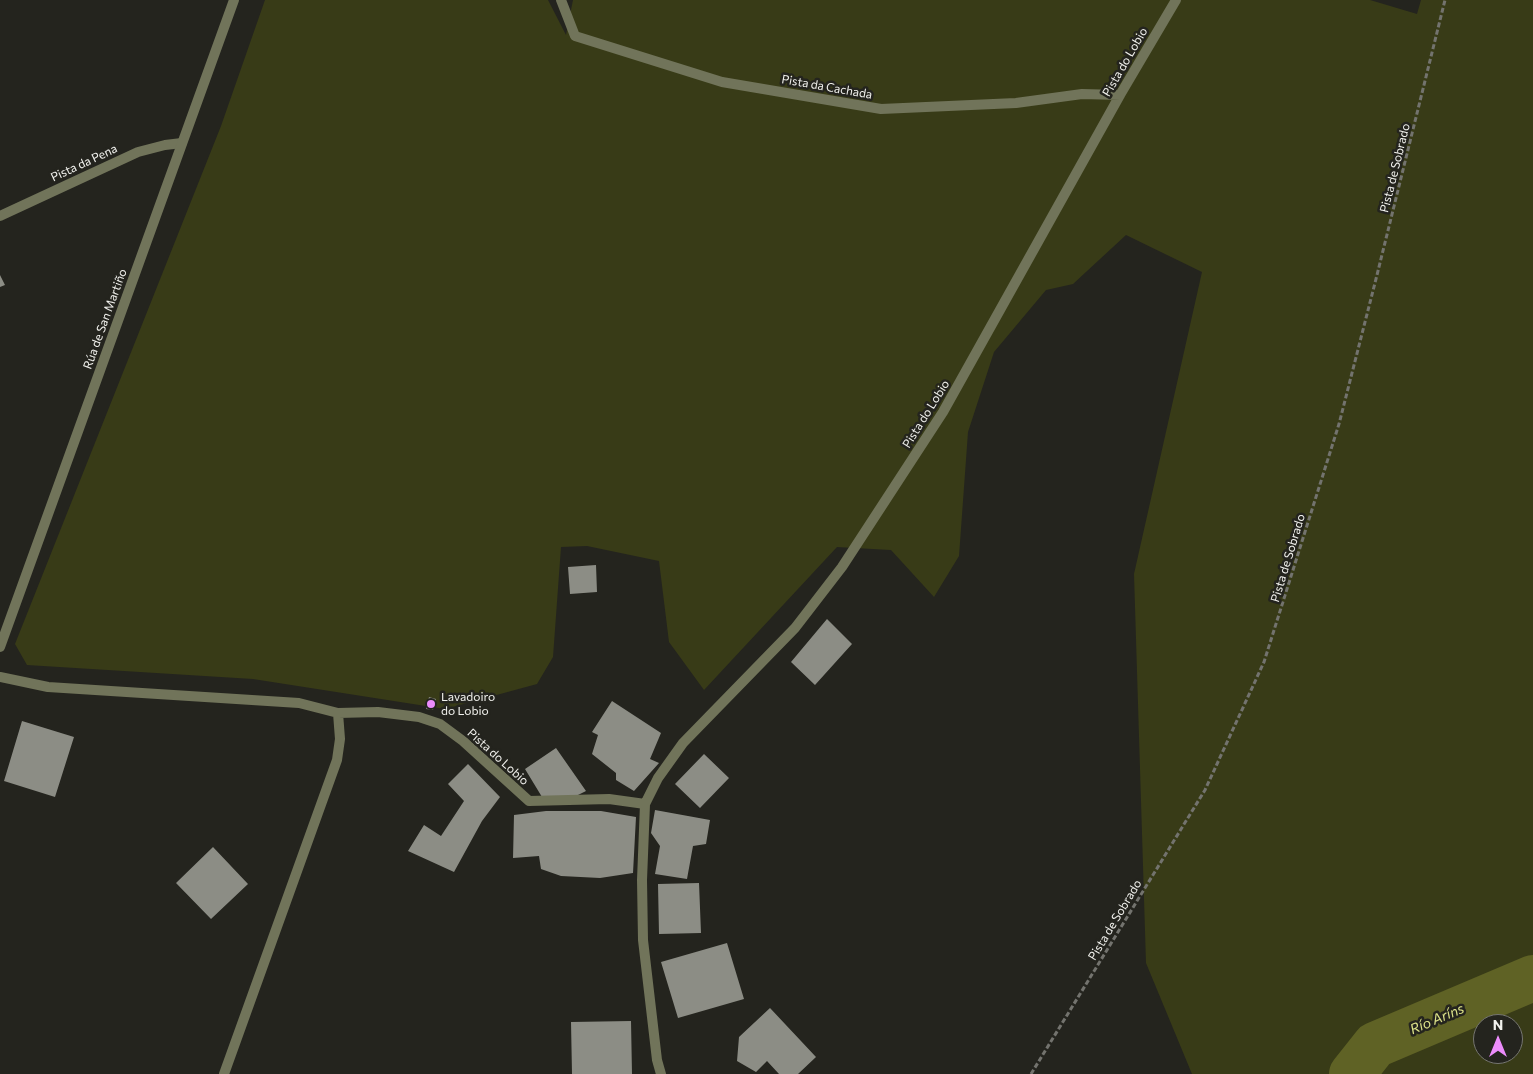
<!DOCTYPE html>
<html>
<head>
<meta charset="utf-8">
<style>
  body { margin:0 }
  #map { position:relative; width:1533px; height:1074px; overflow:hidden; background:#24241e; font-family:Commissioner,sans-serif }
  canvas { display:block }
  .north { position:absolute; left:1473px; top:1014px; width:50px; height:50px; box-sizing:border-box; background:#24241e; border:1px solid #767671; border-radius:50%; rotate:0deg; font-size:14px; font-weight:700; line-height:20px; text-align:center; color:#f1f1ed }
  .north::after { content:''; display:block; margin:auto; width:18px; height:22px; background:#ec8cfb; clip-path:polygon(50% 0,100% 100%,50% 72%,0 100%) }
</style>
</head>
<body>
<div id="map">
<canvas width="1533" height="1074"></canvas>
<div class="north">N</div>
</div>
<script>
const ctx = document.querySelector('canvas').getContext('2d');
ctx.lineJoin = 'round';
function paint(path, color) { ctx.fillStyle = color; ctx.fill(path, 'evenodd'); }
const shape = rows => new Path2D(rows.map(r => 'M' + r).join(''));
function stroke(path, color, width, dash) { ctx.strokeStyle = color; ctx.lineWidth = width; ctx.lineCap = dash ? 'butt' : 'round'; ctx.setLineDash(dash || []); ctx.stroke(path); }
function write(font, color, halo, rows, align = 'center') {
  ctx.font = font + ' Commissioner,sans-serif'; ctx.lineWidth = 5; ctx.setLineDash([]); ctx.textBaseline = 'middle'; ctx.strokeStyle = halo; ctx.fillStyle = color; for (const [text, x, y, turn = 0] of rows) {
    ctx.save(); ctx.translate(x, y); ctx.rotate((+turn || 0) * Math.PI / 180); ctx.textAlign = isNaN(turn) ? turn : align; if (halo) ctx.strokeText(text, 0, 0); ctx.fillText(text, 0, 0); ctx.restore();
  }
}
paint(shape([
  [265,0,548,0,566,35,573,0,1370,0,1417,14,1421,0,1533,0,1533,1074,1192,1074,1146,963,1134,574,1202,272,1126,235,1073,284,1046,290,994,352,968,432,959,556,934,597,891,550,837,547,704,690,669,642,659,561,587,546,561,547,553,657,537,684,445,709,253,679,27,665,15,644,221,126],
  [1483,1024,1513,1024,1513,1054,1483,1054]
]), '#383b17');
stroke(shape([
  [1352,1074,1375,1045,1533,978]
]), '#5f6225', 46);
paint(shape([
  [0,275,5,285,0,287],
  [596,565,597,592,570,594,568,567],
  [827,619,852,644,815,685,791,662],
  [429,697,436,699,433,710,426,709],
  [612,701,661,733,650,759,659,763,634,791,616,780,616,773,592,754,598,735,592,732],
  [22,721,74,737,55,797,4,781],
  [556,748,586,791,572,798,542,797,525,769],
  [704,754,729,778,700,808,675,784],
  [468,764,500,797,482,821,454,872,408,851,424,825,441,836,464,801,448,784],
  [655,810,710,820,706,844,693,846,687,879,655,874,660,846,651,833],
  [546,811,601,811,636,817,633,873,600,878,561,876,541,869,539,856,513,858,514,815],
  [213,847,248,884,211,919,176,883],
  [699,883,701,933,659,934,658,884],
  [727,943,744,999,678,1018,661,962],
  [770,1008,816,1057,798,1074,779,1074,767,1061,756,1072,737,1061,739,1037],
  [631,1021,632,1074,572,1074,571,1022]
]), '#8c8d85');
stroke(shape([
  [1031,1074,1205,790,1264,662,1339,424,1377,275,1445,0]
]), '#73736e', 3, [5, 2.5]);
stroke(shape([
  [561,0,575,36,722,82,881,109,1016,103,1082,94,1120,95],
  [0,216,138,152,165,145,182,143],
  [0,677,48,687,299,703,338,713,378,712,419,717,440,724,463,741,529,801,609,799,645,804],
  [224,1074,337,760,340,739,338,713],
  [661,1074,657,1060,643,940,642,880,645,804,658,778,683,743,795,628,842,567,943,412,1120,95,1176,0]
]), '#71745a', 10);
stroke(shape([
  [0,647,234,0]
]), '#71745a', 10);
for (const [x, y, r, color] of [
  [431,704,5,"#ec8cfb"]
]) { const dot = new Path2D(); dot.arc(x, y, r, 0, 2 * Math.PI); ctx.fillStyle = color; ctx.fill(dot); stroke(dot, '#24241e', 2); }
write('12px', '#f1f1ed', '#24241e', [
  ["Pista do Lobio",1125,62,-60],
  ["Pista da Cachada",827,87,10],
  ["Pista da Pena",84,163,-25],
  ["Pista de Sobrado",1395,168,-76],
  ["Rúa de San Martiño",105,319,-70],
  ["Pista do Lobio",926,414,-58],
  ["Pista de Sobrado",1288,558,-73],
  ["Pista do Lobio",498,757,42],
  ["Pista de Sobrado",1115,920,-59]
]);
write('12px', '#f1f1ed', '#24241e', [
  ["Lavadoiro",441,697],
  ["do Lobio",441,711]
], 'left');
write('italic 14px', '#dee48a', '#24241e', [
  ["Río Aríns",1437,1019,-23]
]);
</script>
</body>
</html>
